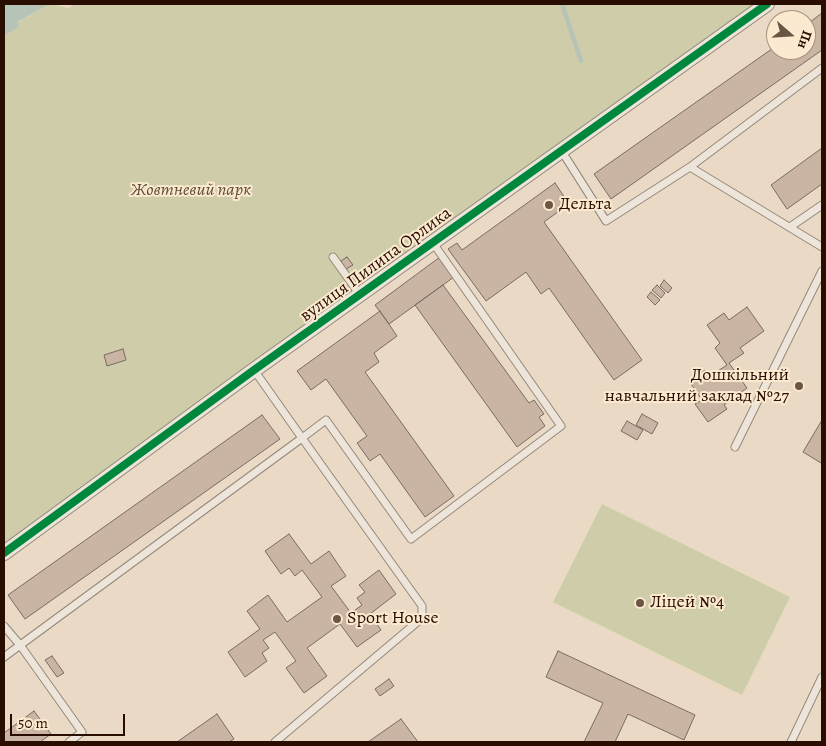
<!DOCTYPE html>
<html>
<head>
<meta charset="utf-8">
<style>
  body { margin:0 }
  #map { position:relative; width:826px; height:746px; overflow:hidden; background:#eadac5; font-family:Alegreya,serif }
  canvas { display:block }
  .frame { position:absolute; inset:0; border:5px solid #290d00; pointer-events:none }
  .north { position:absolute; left:766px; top:10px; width:50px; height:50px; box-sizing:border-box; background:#fbe9d0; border:1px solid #a7917d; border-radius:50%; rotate:109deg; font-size:14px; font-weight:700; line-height:20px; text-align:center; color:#290d00 }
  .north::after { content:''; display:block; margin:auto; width:18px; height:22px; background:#6d5545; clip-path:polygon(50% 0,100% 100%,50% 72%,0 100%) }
  .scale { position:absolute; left:10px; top:714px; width:115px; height:22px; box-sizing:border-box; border:2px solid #290d00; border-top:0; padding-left:6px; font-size:15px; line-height:18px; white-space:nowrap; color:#290d00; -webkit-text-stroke:4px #fbe9d0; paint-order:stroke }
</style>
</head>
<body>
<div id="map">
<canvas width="826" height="746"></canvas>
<div class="frame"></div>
<div class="north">Пн</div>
<div class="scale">50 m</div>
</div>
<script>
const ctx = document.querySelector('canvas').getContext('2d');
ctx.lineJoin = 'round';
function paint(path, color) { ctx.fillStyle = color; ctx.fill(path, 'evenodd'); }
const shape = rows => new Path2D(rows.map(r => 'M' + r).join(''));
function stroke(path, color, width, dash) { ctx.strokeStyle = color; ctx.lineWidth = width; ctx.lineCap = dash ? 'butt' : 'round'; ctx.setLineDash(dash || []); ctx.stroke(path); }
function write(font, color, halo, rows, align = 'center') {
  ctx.font = font + ' Alegreya,serif'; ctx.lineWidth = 4; ctx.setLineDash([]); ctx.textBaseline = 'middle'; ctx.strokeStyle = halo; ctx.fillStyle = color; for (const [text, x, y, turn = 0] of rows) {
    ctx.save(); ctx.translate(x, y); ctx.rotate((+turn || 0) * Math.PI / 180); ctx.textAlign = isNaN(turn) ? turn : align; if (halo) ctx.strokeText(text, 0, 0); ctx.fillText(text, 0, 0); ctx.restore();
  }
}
paint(shape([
  [50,4,69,8,74,4,769,4,4,555,4,36,19,27,16,23],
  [602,504,790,597,742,695,553,602]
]), '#cfcda9');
paint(shape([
  [4,4,50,4,17,22,19,27,4,36]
]), '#b5c4b6');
stroke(shape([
  [562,4,581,61]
]), '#b5c4b6', 4.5);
const building = shape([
  [822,13,822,50,611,199,594,174,776,46,776,50,806,50,806,25,822,13],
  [822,148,822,184,787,209,771,185,822,148],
  [555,183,569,204,544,222,642,360,614,380,549,288,541,294,526,272,486,301,448,249,457,243,462,250,555,183],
  [347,257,353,265,346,269,341,261,347,257],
  [440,257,454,277,389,324,375,305,440,257],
  [664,280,672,288,668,293,660,286,664,280],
  [443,285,529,403,534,400,544,414,539,417,545,426,517,447,415,305,443,285],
  [657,285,665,293,661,298,652,290,657,285],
  [651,292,660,300,655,305,647,297,651,292],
  [747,307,764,331,740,348,744,353,729,363,747,388,724,405,727,409,708,422,695,404,702,400,689,381,705,370,710,376,727,365,715,348,720,343,707,325,724,313,729,320,747,307],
  [380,311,397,336,374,353,379,362,365,372,454,496,425,517,380,454,370,461,357,443,367,436,326,379,311,390,297,371,380,311],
  [123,349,126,360,107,366,104,355,123,349],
  [642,414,658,423,652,434,636,425,642,414],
  [262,415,280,439,25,619,8,595,262,415],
  [822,420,822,461,821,463,803,452,822,420],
  [627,421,643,430,637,440,621,431,627,421],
  [289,534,311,564,329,551,346,576,331,586,351,613,362,605,357,598,365,592,359,585,379,570,396,594,370,614,381,630,357,647,340,624,307,648,327,676,304,693,286,668,296,661,275,632,263,640,269,648,262,653,267,661,245,677,228,652,260,629,247,611,268,595,287,622,322,597,302,570,295,576,289,568,281,574,265,551,289,534],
  [558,651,695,715,684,740,628,714,615,742,584,742,603,703,546,677,558,651],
  [52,656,64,673,57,677,45,660,52,656],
  [389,679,394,686,380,696,375,689,389,679],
  [34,711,51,734,40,742,4,742,4,733,34,711],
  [217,714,234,739,229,742,177,742,217,714],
  [401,719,418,742,368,742,401,719]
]);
paint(building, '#cab4a3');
stroke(building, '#796c60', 1);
const lane = shape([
  [561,150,606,221,690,167,822,247],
  [690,167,822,68],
  [790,227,822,205],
  [333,257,360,295],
  [735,447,822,271],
  [4,626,20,645,82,732,69,742],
  [4,657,302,438,254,370],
  [275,742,422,618,422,606,302,438,326,420,411,539,561,426,433,243],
  [791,742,822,677]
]);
const street = shape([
  [4,553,254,370,767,4]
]);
stroke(lane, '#94887a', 9);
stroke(street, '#94887a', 16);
stroke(lane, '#ede5da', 7);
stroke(street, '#ede5da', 14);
stroke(shape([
  [4,553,254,370,767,4]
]), '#00873e', 8);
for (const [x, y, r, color] of [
  [549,205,5,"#6d5545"],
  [799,386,5,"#6d5545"],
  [640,603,5,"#6d5545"],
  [337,619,5,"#6d5545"]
]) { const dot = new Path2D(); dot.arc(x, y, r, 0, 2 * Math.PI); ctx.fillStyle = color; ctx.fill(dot); stroke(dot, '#fbe9d0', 2); }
write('italic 18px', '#5b4c33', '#fbe9d0', [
  ["Жовтневий парк",191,191]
]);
write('18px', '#290d00', '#fbe9d0', [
  ["Дельта",559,205],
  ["Дошкільний",789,376,"right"],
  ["навчальний заклад №27",789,397,"right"],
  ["Ліцей №4",650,603],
  ["Sport House",347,619]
], 'left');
write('18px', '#290d00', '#fbe9d0', [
  ["вулиця Пилипа Орлика",376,265,-36]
]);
</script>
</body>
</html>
